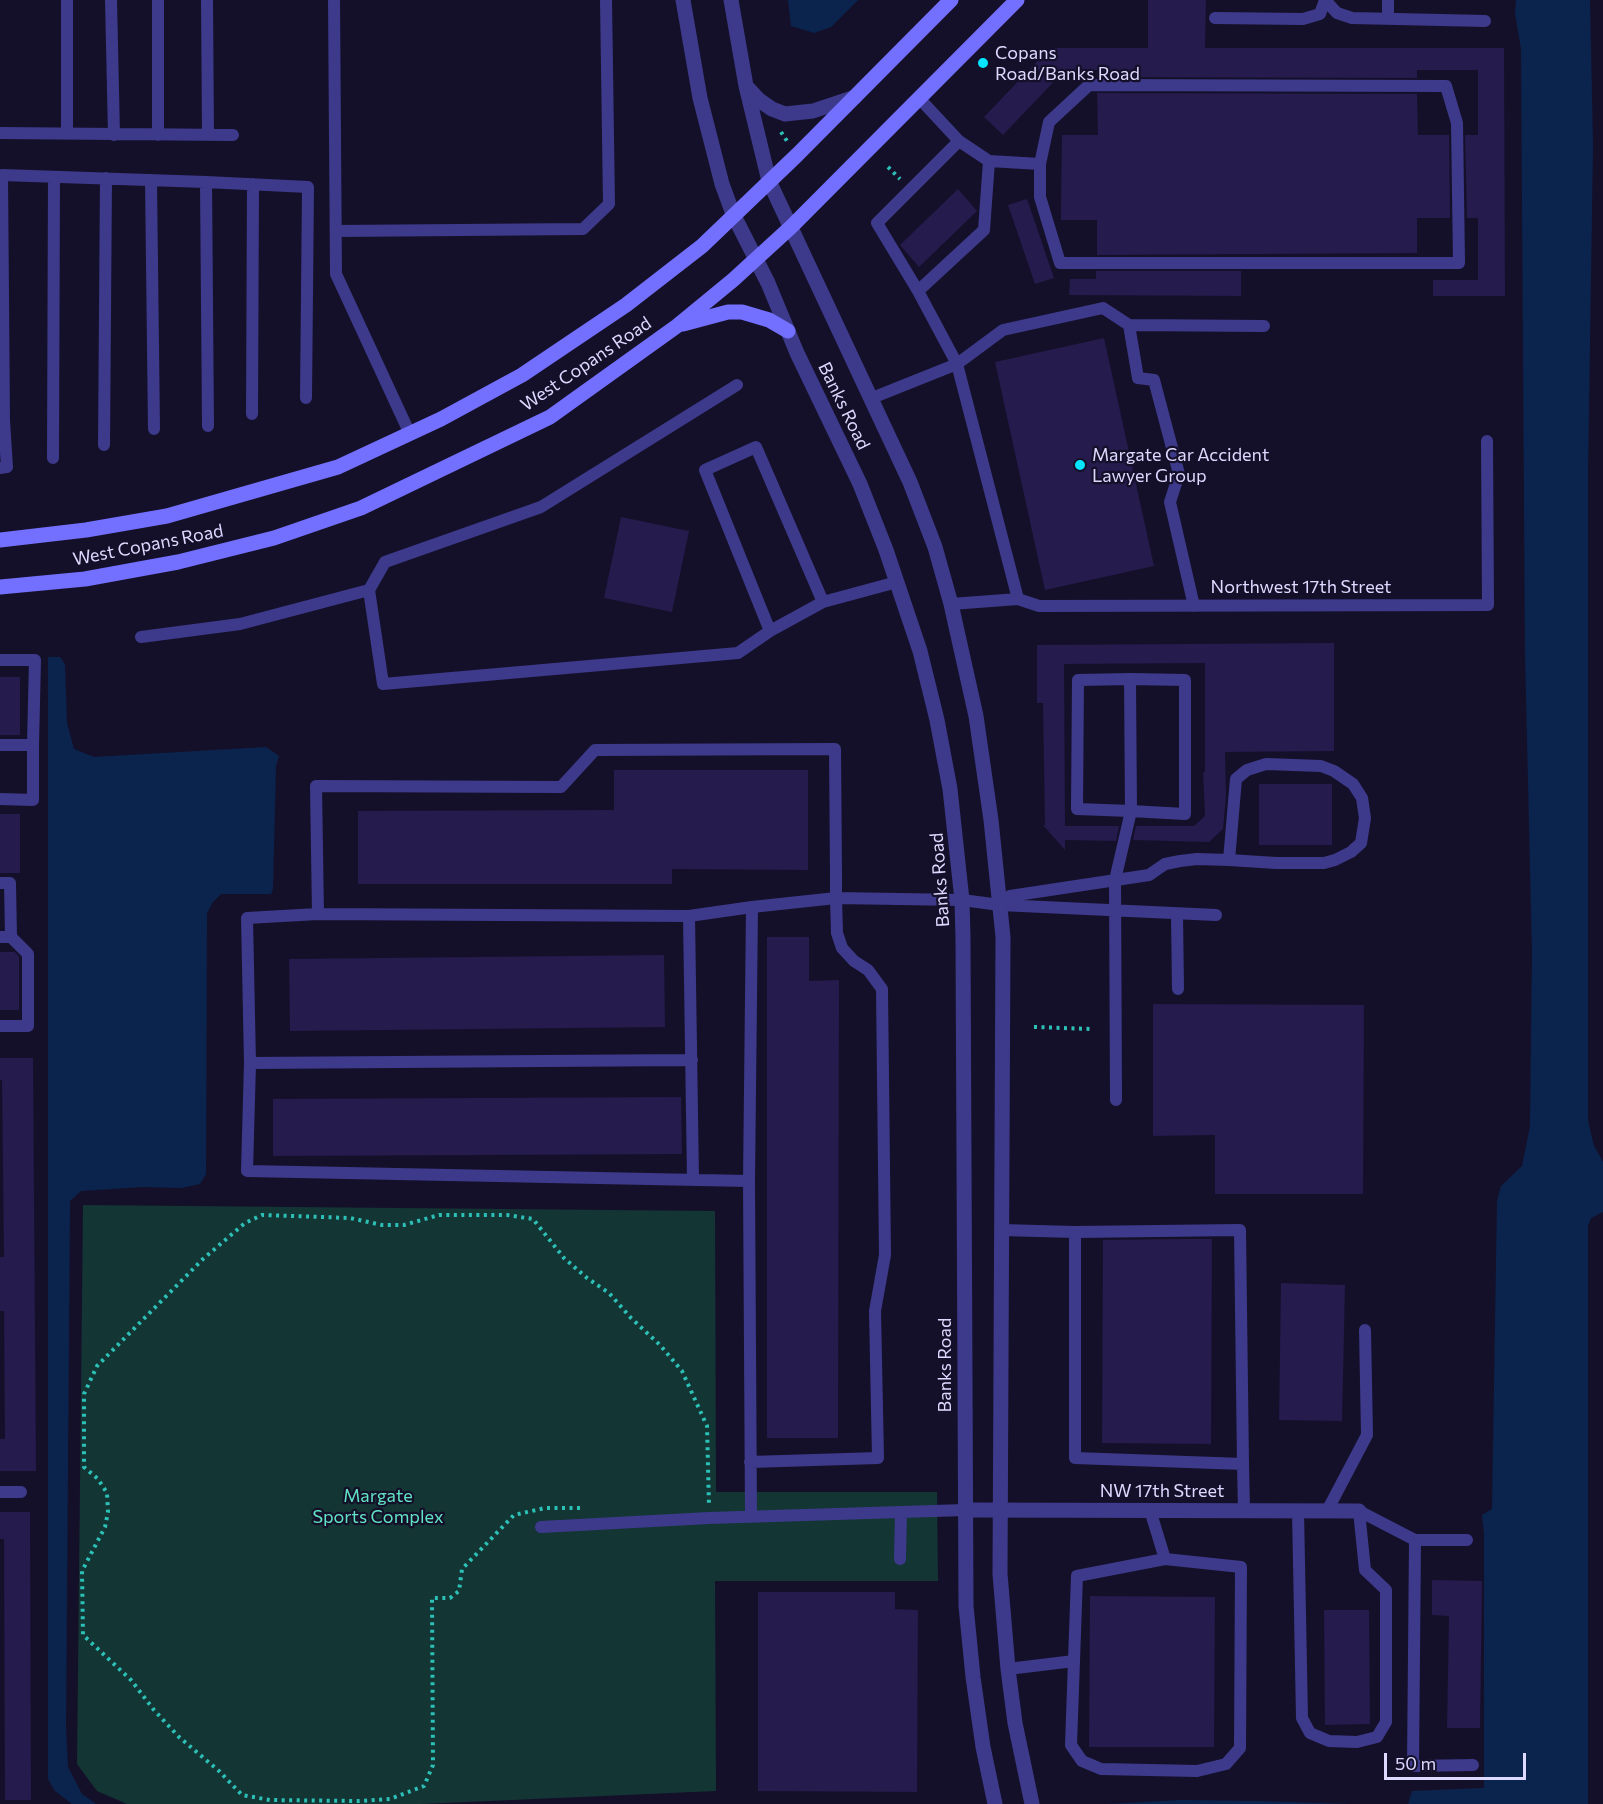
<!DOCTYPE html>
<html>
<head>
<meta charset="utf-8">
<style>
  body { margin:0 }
  #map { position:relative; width:1603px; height:1804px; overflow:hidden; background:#15102a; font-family:Commissioner,sans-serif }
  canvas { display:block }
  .scale { position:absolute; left:1384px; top:1753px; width:142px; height:27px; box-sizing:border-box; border:3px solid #ded9ff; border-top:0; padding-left:8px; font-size:18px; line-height:21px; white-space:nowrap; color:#ded9ff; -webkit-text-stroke:4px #15102a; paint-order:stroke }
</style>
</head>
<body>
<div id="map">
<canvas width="1603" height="1804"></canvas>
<div class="scale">50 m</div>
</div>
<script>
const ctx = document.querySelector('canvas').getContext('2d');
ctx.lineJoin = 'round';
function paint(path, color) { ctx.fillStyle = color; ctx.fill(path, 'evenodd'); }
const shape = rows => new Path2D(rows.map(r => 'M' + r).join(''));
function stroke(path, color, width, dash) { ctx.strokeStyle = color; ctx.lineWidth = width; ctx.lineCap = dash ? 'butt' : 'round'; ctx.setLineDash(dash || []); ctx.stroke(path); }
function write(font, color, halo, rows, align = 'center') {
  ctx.font = font + ' Commissioner,sans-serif'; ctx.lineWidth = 4.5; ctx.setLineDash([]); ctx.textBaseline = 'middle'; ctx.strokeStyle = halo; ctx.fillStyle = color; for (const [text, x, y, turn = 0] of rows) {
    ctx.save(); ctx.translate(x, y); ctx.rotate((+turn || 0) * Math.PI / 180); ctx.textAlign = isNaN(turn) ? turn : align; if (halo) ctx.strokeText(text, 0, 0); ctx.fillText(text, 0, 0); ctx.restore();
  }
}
paint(shape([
  [83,1205,715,1211,716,1492,937,1492,938,1581,715,1581,716,1791,421,1804,127,1804,97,1791,77,1764]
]), '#133534');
paint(shape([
  [788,0,858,0,831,27,814,33,791,26],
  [1516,0,1590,0,1593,145,1588,473,1588,1121,1594,1146,1603,1162,1603,1212,1591,1218,1588,1226,1588,1804,1408,1804,1412,1791,1484,1788,1484,1534,1482,1515,1492,1509,1497,1201,1501,1186,1522,1166,1530,1126,1532,952,1525,654,1521,49,1515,13],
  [48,657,60,657,65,664,67,723,74,749,94,757,266,747,279,756,276,766,273,888,271,894,221,894,213,902,207,913,206,1174,200,1184,181,1188,143,1187,81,1191,70,1201,66,1728,68,1767,82,1794,96,1804,72,1804,55,1791,48,1779],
  [1180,1800,1259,1801,1349,1804,1108,1804]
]), '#0b244e');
paint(shape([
  [1148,0,1206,0,1205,48,1504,48,1505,296,1433,296,1433,280,1478,280,1478,218,1467,218,1465,135,1478,135,1478,70,1417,70,1417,78,1097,77,1097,70,1065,70,1003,135,984,117,1050,48,1148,48],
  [1097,93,1417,94,1418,135,1449,135,1450,218,1417,218,1417,253,1097,255,1097,220,1061,220,1061,203,1062,135,1098,135],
  [958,189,977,211,919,267,900,245],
  [1027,199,1054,278,1035,284,1008,205],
  [1096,271,1241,271,1241,296,1069,295,1070,279,1096,279],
  [1104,338,1154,566,1045,590,995,362],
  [621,517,689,531,672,612,604,598],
  [1334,643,1334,751,1225,752,1226,796,1223,829,1209,842,1133,840,1136,826,1194,826,1205,816,1203,772,1205,772,1205,663,1064,664,1065,826,1119,826,1116,841,1065,840,1065,850,1043,825,1045,825,1043,703,1037,703,1037,645],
  [0,677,20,677,20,735,0,735],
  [614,770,808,770,808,870,672,869,672,884,358,884,358,811,614,810],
  [1259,784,1332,784,1332,845,1259,845],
  [0,814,20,814,20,873,0,873],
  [767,937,809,937,809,981,839,980,838,1438,767,1438],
  [0,952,15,952,19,957,19,1010,0,1010],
  [664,955,665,1027,290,1031,289,959],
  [1153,1004,1364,1005,1363,1194,1215,1194,1215,1135,1153,1136],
  [0,1058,33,1058,36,1471,0,1471,0,1439,5,1439,4,1311,0,1311,0,1257,4,1257,2,1080,0,1080],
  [681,1097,682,1154,273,1156,273,1099],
  [1186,1239,1212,1239,1211,1444,1102,1443,1103,1240],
  [1281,1283,1345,1285,1342,1421,1279,1420],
  [0,1512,30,1512,31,1800,5,1800,4,1539,0,1539],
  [1432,1580,1482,1581,1480,1728,1447,1728,1449,1616,1432,1615],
  [758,1592,895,1592,895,1609,918,1610,917,1792,758,1791],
  [1090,1596,1215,1597,1214,1747,1089,1747],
  [1324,1610,1369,1610,1370,1724,1325,1725]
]), '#251b4c');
stroke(shape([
  [781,132,789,144],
  [888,167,900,179],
  [1034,1027,1092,1029],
  [580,1508,545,1508,514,1515,462,1569,459,1591,450,1598,432,1598,433,1765,424,1786,390,1799,359,1801,270,1800,242,1795,219,1771,179,1737,154,1710,131,1680,83,1635,82,1571,105,1527,108,1512,107,1493,98,1479,84,1467,84,1394,97,1366,203,1259,245,1223,262,1215,350,1218,382,1225,404,1225,439,1215,507,1215,533,1219,564,1258,587,1278,609,1293,631,1318,660,1345,682,1371,707,1426,709,1506]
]), '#2dc0b7', 4, [3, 4.5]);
stroke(shape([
  [111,0,114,135],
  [207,0,208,135],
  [334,0,336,274,410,434],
  [1325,0,1337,13,1352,18,1485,21],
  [1215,18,1303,19,1320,14,1325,0],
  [1388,19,1388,0],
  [919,98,959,141,877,223,918,291,957,364,1018,599],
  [0,133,233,135],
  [67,134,67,0],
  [158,135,158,0],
  [959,141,989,161,1040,164,1049,122,1089,85,1446,86,1457,123,1459,263,1060,263,1040,197,1040,164],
  [151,180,154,429],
  [206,182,308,187,306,398],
  [336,231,583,229,609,204,606,0],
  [918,291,984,230,989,161],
  [737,385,541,507,385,562,369,590,383,684,738,653,770,631,823,602,897,582],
  [872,398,957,364,1003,330,1103,308,1129,325],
  [252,414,253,184],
  [104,445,106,178],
  [53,458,54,177],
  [0,468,7,467,4,421,2,175,206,182,208,426],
  [951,604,1018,599,1039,606,1488,605,1487,441],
  [1194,606,1170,502,1179,474,1154,380,1138,378,1129,325,1264,326],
  [770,631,705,470,756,447,823,602],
  [141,637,240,624,369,590],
  [0,660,35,660,33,745,0,745],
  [0,799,33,800,33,745],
  [0,883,10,883,11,937,0,937],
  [1000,905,1010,896,1149,875,1165,864,1180,861,1197,859,1229,860,1276,863,1324,863,1335,860,1351,852,1361,843,1365,818,1362,798,1353,784,1334,771,1321,766,1266,764,1247,770,1236,779,1229,860],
  [318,914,247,918,250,1063,247,1171,749,1181,752,907],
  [1177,915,1178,989],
  [689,916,693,1179],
  [0,1026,28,1026,28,954,11,937],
  [250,1063,692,1060],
  [1116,1100,1115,880,1131,811,1130,679,1078,680,1077,809,1131,811,1185,814,1185,680,1130,679],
  [749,1181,751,1517],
  [1001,1230,1075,1232,1075,1458,1243,1464,1240,1230,1075,1232],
  [750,1462,878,1458,875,1311,885,1255,882,989,868,970,854,961,842,948,837,933,836,898,836,876,835,749,595,750,561,787,316,786,318,914,689,916,752,907,836,898,962,900,1000,905,1216,915],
  [1243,1464,1244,1511],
  [0,1492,21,1492],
  [1150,1510,1165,1559,1241,1567,1240,1748,1226,1764,1197,1771,1101,1769,1082,1761,1071,1745,1077,1576,1165,1559],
  [1298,1511,1302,1718,1310,1733,1329,1741,1357,1742,1377,1737,1386,1722,1386,1590,1365,1570,1359,1511],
  [1327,1511,1367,1435,1365,1330],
  [1359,1511,1415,1540,1413,1766,1473,1765],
  [541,1527,709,1518,965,1510],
  [1415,1540,1467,1540],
  [900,1559,901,1512],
  [1008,1669,1074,1661]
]), '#3d3a8b', 12);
stroke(shape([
  [965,1510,1359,1511]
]), '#3d3a8b', 15);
stroke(shape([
  [683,0,700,98,722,184,733,214,768,283,797,353,860,484,886,550,920,651,937,720,950,789,962,900,963,938,966,1606,973,1677,983,1747,995,1804],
  [731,0,746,86,769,181,910,482,935,547,951,604,976,716,991,820,1003,937,1000,1574,1008,1669,1015,1723,1032,1804],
  [747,87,759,100,772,109,785,114,813,111,855,97]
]), '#3d3a8b', 15);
stroke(shape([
  [683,324,728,312,742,312,769,320,788,331],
  [0,540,86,530,167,516,338,467,441,419,522,375,626,305,702,246,797,155,951,0],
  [0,587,85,579,178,562,274,538,361,508,550,417,677,326,733,280,791,227,1017,0]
]), '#7470ff', 15);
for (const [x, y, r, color] of [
  [983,63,6,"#05e5ff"],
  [1080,465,6,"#05e5ff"]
]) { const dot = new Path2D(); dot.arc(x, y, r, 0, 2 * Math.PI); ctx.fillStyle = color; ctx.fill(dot); stroke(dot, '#15102a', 2); }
write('18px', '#ded9ff', '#15102a', [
  ["Copans",995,53],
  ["Road/Banks Road",995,74],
  ["Margate Car Accident",1092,455],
  ["Lawyer Group",1092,476]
], 'left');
write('18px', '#ded9ff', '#15102a', [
  ["West Copans Road",586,364,-34],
  ["Banks Road",844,406,64],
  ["West Copans Road",148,545,-11],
  ["Northwest 17th Street",1301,587],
  ["Banks Road",940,880,-94],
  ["Banks Road",945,1365,-90],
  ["NW 17th Street",1162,1491]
]);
write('18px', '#60e4c4', '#15102a', [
  ["Margate",378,1496],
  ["Sports Complex",378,1517]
]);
</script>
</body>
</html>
